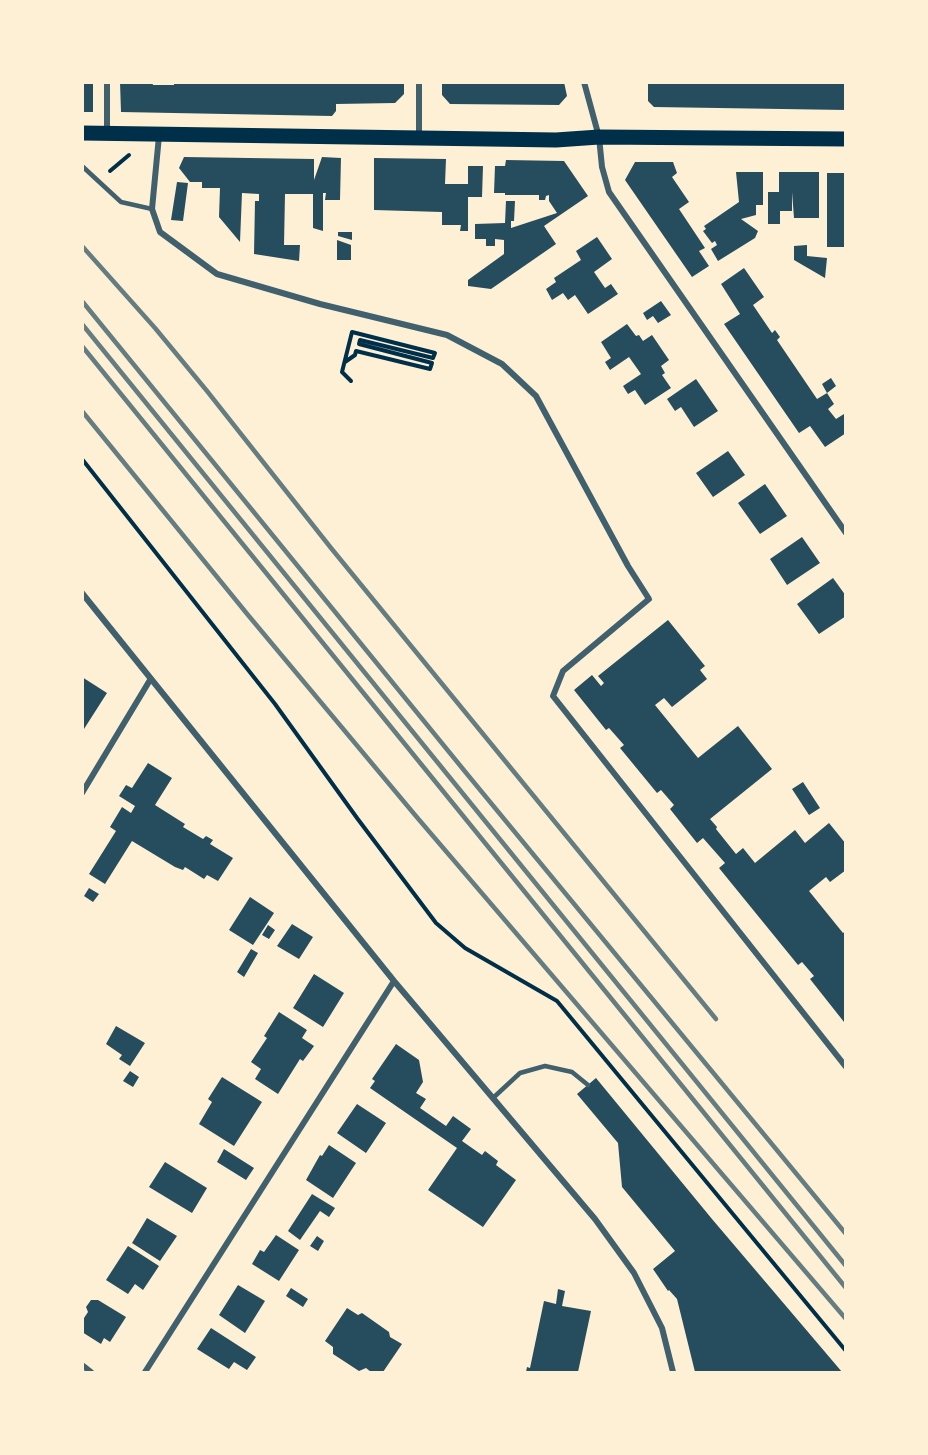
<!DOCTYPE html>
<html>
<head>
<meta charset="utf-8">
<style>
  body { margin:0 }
  #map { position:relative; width:928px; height:1455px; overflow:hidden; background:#fdf0d5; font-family:"Golos Text",sans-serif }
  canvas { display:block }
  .frame { position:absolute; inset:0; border:84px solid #fdf0d5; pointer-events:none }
</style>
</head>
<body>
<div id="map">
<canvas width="928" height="1455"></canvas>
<div class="frame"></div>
</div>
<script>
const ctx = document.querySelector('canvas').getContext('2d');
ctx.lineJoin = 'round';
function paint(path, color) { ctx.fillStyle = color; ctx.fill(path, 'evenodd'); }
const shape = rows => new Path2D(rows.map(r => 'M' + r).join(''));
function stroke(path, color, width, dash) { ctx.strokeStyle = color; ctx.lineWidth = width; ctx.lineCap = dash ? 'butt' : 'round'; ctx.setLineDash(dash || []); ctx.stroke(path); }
paint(shape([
  [82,82,93,82,93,112,82,112],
  [120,82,152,82,153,85,174,85,174,82,404,82,404,94,395,103,336,104,336,111,332,116,121,112],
  [442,82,564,82,567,96,559,105,450,104,442,95],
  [648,82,846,82,846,110,654,107,648,101],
  [184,157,314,159,314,180,322,157,341,158,340,200,325,200,326,193,323,193,323,231,313,228,313,194,285,194,284,245,300,245,299,261,254,254,255,201,259,201,259,194,242,193,240,242,219,217,220,188,202,188,202,182,190,182,179,168],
  [374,158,446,159,445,184,468,184,468,166,483,166,482,197,468,197,468,231,460,231,461,225,442,225,442,212,374,210],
  [506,160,564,161,588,196,544,226,556,244,491,289,468,286,468,280,504,254,504,240,495,239,495,246,486,246,486,239,475,239,475,224,505,223,506,201,515,201,514,221,511,221,511,228,557,213,549,201,549,195,546,196,545,200,539,200,539,195,505,195,505,193,494,193,495,166,505,166],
  [635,162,673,162,677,173,672,177,689,202,679,209,705,248,699,251,709,266,692,277,625,180],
  [736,172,763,172,763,205,756,205,756,215,741,219,758,231,755,238,718,261,711,249,717,245,715,241,712,243,703,231,706,229,704,226,739,202],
  [779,172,819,172,819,218,794,218,792,192,792,211,780,211,780,224,768,224,768,192,779,192],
  [827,173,846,173,846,247,827,247],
  [177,182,188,183,183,221,171,220],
  [338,232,352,232,352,240,338,236],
  [597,237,612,259,594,272,605,288,611,284,618,294,588,314,575,295,568,300,563,293,552,300,546,289,556,282,554,278,581,260,576,251],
  [337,240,351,245,351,260,337,260],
  [807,245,807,256,827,258,825,278,794,260,794,246],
  [744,268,764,297,753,305,772,333,775,330,780,337,777,340,817,399,827,393,834,404,828,409,836,419,844,414,846,416,846,433,825,447,810,426,799,433,724,324,740,314,721,284],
  [661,301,671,315,658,323,653,316,647,320,643,313],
  [627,324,636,336,639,335,643,341,652,335,669,360,661,366,665,373,662,375,671,388,645,405,635,390,628,394,623,386,641,374,629,357,610,370,605,362,611,358,601,342],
  [831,378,836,386,827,393,822,384],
  [696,379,718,411,694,427,681,407,675,411,667,399],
  [728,451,745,475,713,497,696,473],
  [765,484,787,516,760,534,738,503],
  [802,537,820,563,787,585,770,559],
  [833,578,846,596,846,616,819,634,797,604],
  [668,620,705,666,700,670,707,679,672,707,664,698,655,705,698,758,738,726,772,769,710,819,717,827,716,829,736,854,743,848,755,863,795,830,805,843,829,823,846,844,846,870,830,882,826,877,809,891,843,933,846,931,844,1022,810,979,814,976,802,962,798,965,719,868,725,863,703,838,697,843,670,809,674,805,661,790,657,793,620,748,624,745,609,728,606,730,574,690,592,675,601,686,604,683,598,676],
  [82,677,107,693,84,729,82,728],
  [148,763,172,778,155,805,185,824,183,827,203,839,206,836,213,840,210,844,233,858,218,881,207,875,204,879,185,867,183,870,175,867,132,841,105,884,89,874,116,831,110,827,122,807,131,813,135,806,119,796,126,785,132,788],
  [803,782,820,808,809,815,792,789],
  [89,888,99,894,93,902,84,896],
  [250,897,274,913,253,945,229,930],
  [292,924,313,937,299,959,277,946],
  [268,925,275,930,269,939,262,935],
  [251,949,258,953,244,977,237,972],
  [314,974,344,993,323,1027,293,1008],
  [279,1012,307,1030,302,1038,314,1046,303,1061,300,1059,278,1094,255,1079,261,1069,251,1062,267,1038,264,1036],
  [116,1026,145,1043,130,1066,119,1059,122,1055,106,1044],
  [396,1044,419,1060,423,1082,416,1093,426,1099,420,1108,446,1126,453,1116,471,1129,462,1141,482,1155,485,1151,498,1161,496,1165,516,1180,483,1227,428,1190,457,1148,370,1088,375,1081,372,1079],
  [130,1071,139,1077,133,1087,123,1081],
  [222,1077,262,1102,234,1146,199,1124,212,1102,208,1099],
  [596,1078,712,1219,842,1372,695,1372,677,1299,669,1290,668,1291,653,1269,675,1251,622,1187,618,1143,577,1094],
  [357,1104,386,1123,366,1153,337,1133],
  [329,1145,356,1163,333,1198,306,1180,320,1155,322,1156],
  [224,1149,254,1168,246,1180,217,1162],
  [165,1162,207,1188,192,1213,149,1187],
  [312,1194,335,1208,329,1217,320,1211,300,1240,288,1231],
  [147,1218,177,1236,160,1261,132,1243],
  [276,1235,299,1250,279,1281,252,1264,260,1250,264,1252],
  [317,1236,324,1241,318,1251,310,1246],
  [128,1246,159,1266,143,1290,135,1284,128,1294,106,1280],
  [238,1285,265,1301,245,1333,219,1315],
  [291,1288,308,1299,303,1307,286,1296],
  [558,1289,565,1291,562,1306,591,1311,578,1372,526,1372,527,1367,530,1368,544,1301,556,1304],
  [91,1300,98,1300,126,1317,110,1342,104,1338,101,1344,82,1332,82,1321,88,1312,86,1307],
  [347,1308,358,1315,362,1313,389,1332,390,1337,402,1344,383,1372,371,1372,366,1368,359,1371,333,1354,333,1347,325,1341],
  [211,1328,256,1357,247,1370,234,1362,229,1369,197,1349]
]), '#264d5e');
stroke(shape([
  [110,171,129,155],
  [345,362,355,355,356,351,430,369,432,363,359,344,360,340,433,358,435,353,352,332],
  [351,381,342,372,352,332],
  [82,459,275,704,357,818,436,923,465,948,557,1001,846,1351]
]), '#003049', 4);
stroke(shape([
  [82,166,121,202,152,209],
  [493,1098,520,1073,545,1066,572,1072,588,1085]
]), '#3f606c', 4.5);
stroke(shape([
  [107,82,107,133],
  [419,82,419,136],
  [584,82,599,137,602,167,609,192,846,533],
  [159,136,152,209,160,232,217,274,320,304,447,335,502,364,536,396,628,566,649,599,563,671,553,696,846,1067],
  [82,593,394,981,595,1219,634,1273,662,1328,673,1372],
  [82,793,150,680],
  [82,1365,91,1372],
  [145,1372,394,981]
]), '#3f606c', 6);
stroke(shape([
  [82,133,556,140,599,137,846,139]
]), '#003049', 15);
stroke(shape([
  [82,246,155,328,207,391,331,548,716,1019],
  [82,301,467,774,846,1234],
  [82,324,846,1266],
  [82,346,846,1288],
  [82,411,248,615,415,815,846,1319]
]), '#657d81', 4.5);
</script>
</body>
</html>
